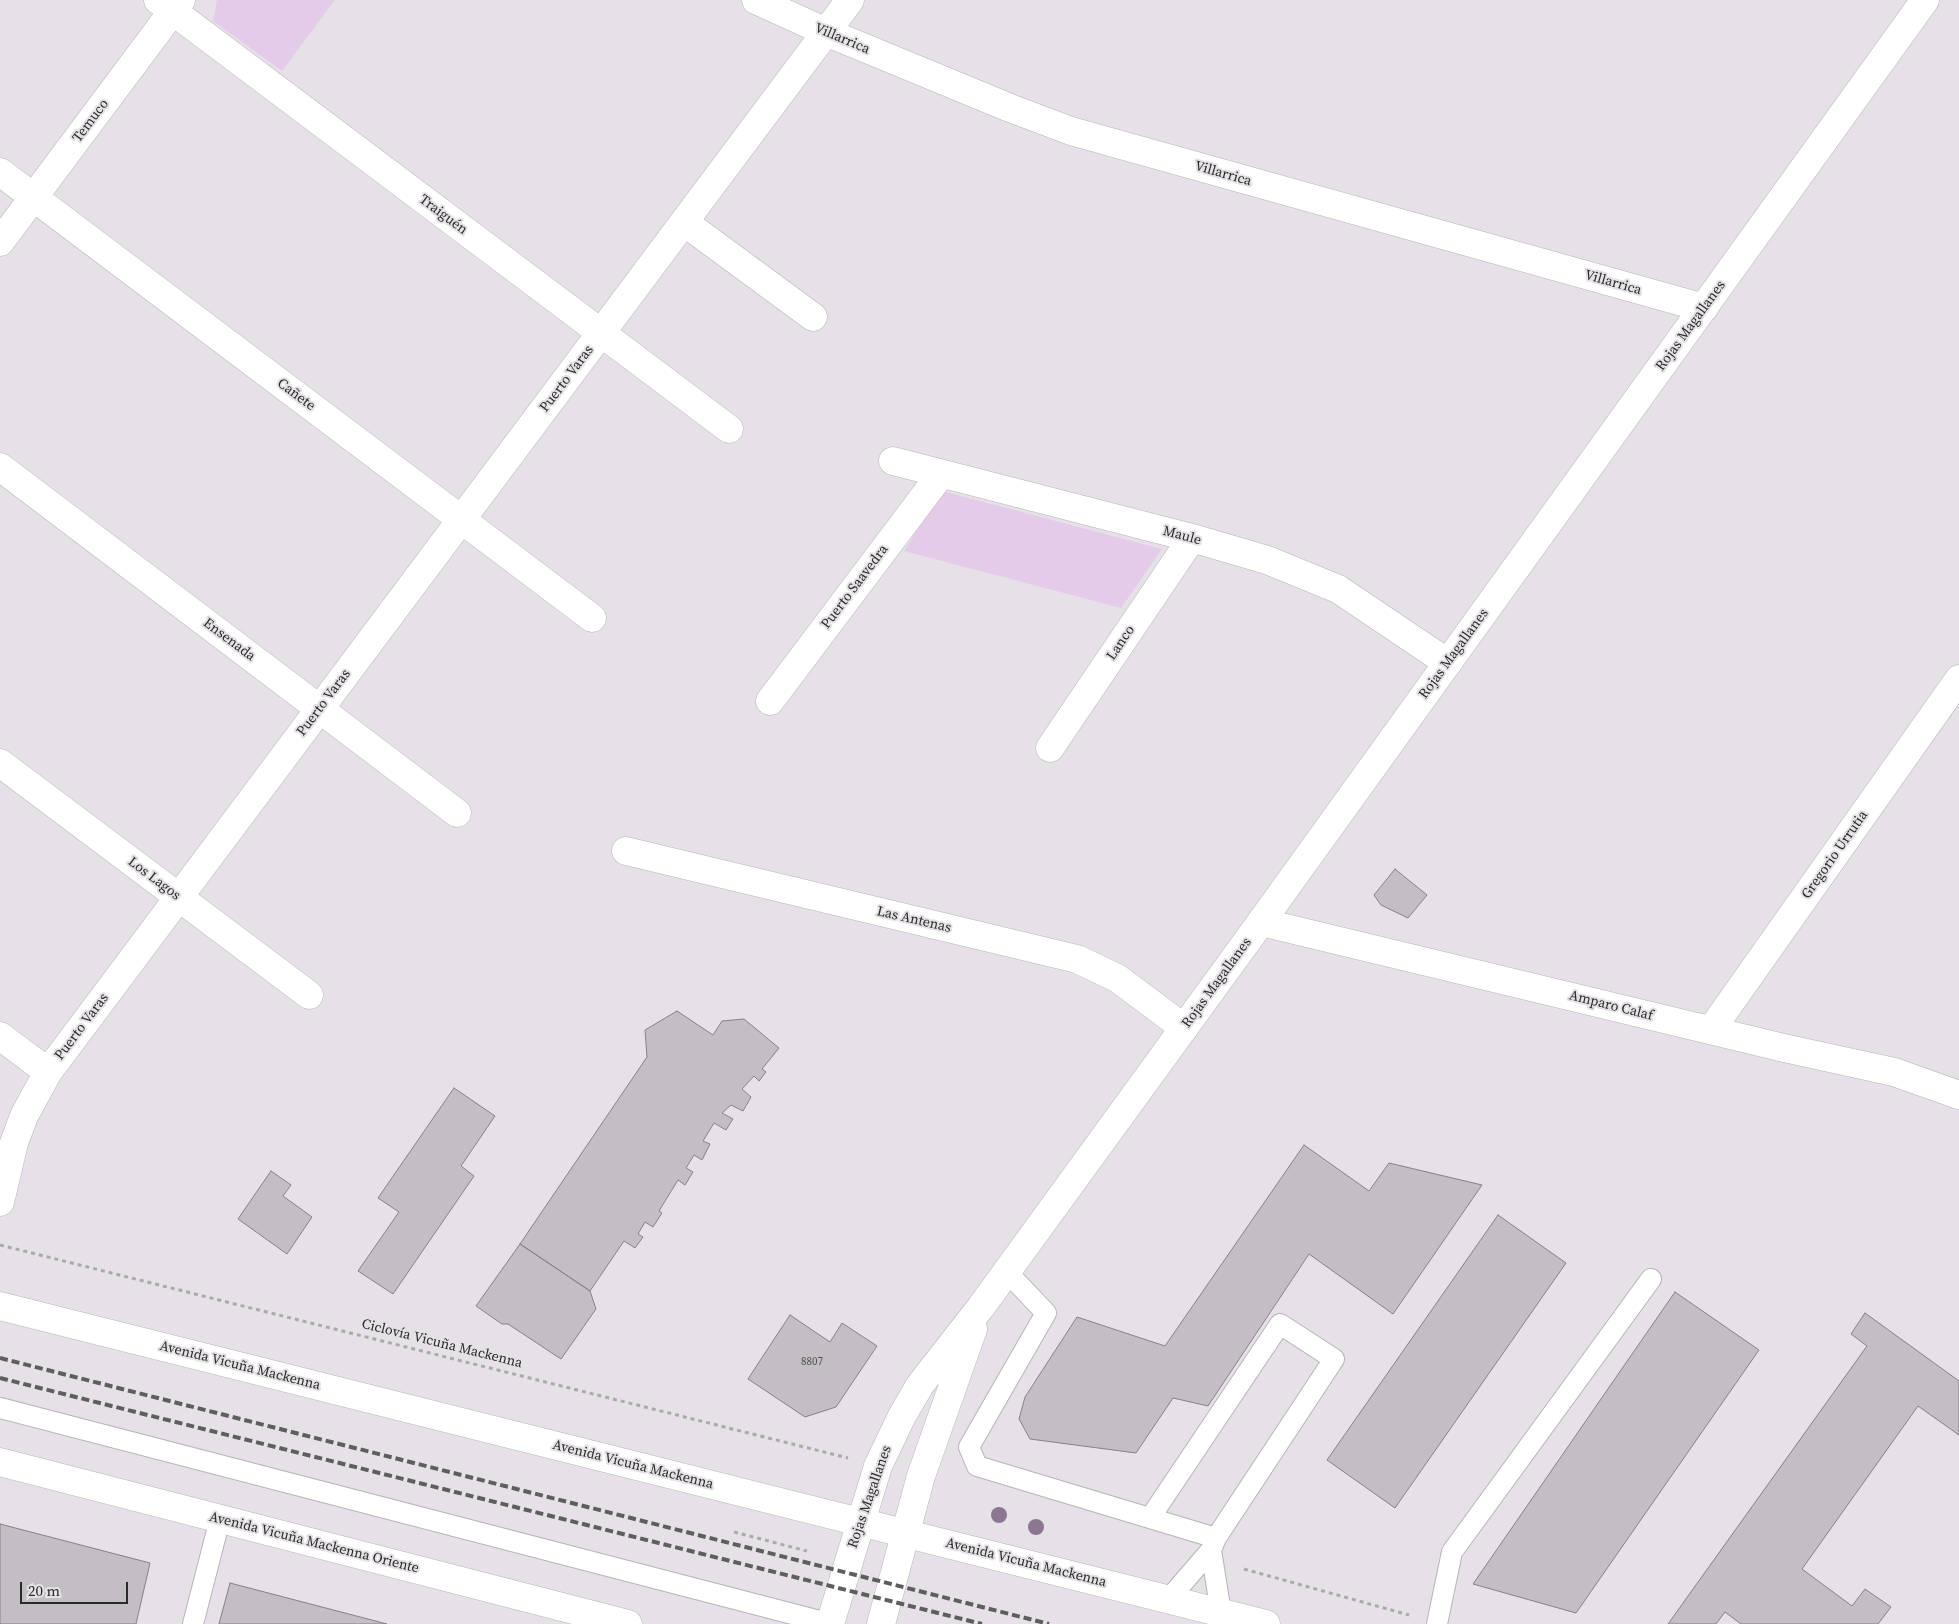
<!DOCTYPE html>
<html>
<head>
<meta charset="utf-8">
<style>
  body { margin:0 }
  #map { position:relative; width:1959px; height:1624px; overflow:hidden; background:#e5e1e6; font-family:"Source Serif 4",serif }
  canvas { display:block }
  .scale { position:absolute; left:20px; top:1582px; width:108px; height:22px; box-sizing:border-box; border:2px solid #2b2a2b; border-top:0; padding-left:6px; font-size:15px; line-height:18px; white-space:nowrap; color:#2b2a2b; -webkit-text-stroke:4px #e5e1e6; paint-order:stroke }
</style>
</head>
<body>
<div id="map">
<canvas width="1959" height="1624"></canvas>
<div class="scale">20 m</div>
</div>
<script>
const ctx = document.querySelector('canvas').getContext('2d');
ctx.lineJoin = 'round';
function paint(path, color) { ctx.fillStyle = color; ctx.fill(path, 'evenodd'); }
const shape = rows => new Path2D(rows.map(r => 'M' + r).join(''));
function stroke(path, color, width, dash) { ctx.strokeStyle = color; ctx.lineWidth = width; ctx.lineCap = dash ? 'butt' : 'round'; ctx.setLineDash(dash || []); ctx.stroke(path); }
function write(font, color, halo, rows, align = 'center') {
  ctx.font = font + ' "Source Serif 4",serif'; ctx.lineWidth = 4; ctx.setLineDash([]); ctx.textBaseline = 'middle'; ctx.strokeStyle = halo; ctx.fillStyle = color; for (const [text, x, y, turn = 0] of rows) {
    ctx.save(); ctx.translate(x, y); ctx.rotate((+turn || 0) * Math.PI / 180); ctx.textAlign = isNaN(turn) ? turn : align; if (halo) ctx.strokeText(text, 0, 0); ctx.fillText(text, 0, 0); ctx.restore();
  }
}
paint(shape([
  [217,0,335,0,282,71,213,21],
  [942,491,1162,549,1121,608,904,551]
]), '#e5cbea');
const building = shape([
  [1395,869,1427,895,1408,918,1381,905,1374,895,1395,869],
  [677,1011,713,1035,722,1021,744,1019,779,1048,762,1069,766,1072,759,1081,754,1076,742,1089,751,1097,743,1111,731,1105,722,1113,733,1119,726,1130,714,1123,703,1141,710,1144,702,1160,694,1155,686,1168,693,1172,685,1185,678,1180,659,1211,662,1213,653,1227,645,1222,638,1234,643,1237,635,1248,624,1241,590,1291,520,1244,647,1057,645,1030,677,1011],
  [454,1088,495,1116,461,1166,474,1176,393,1294,358,1271,399,1212,378,1198,454,1088],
  [1304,1145,1369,1191,1389,1163,1482,1185,1393,1314,1309,1254,1208,1406,1173,1398,1136,1453,1030,1439,1019,1419,1025,1397,1077,1317,1165,1346,1304,1145],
  [271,1171,291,1185,283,1196,312,1217,287,1254,238,1219,271,1171],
  [1498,1215,1566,1263,1395,1508,1327,1460,1498,1215],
  [520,1244,590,1291,596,1309,561,1359,508,1324,502,1324,476,1306,520,1244],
  [1675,1292,1759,1350,1576,1613,1473,1584,1675,1292],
  [1865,1313,1959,1381,1959,1435,1918,1406,1802,1569,1852,1606,1865,1589,1891,1607,1878,1624,1741,1624,1725,1612,1716,1624,1668,1624,1867,1346,1851,1334,1865,1313],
  [790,1315,830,1342,842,1323,877,1346,836,1407,805,1417,748,1379,790,1315],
  [0,1524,150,1563,136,1624,0,1624,0,1524],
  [230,1583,387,1624,219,1624,230,1583]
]);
paint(building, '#c3bec3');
stroke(building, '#858186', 1);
const lane = shape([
  [1007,1272,1046,1313,969,1447,977,1466,1216,1538],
  [0,1408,831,1624],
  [1150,1518,1280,1324,1334,1359,1216,1538,1211,1550,1168,1600],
  [1211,1550,1221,1613],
  [193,1624,220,1519],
  [1437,1624,1452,1552,1651,1279]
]);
const street = shape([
  [158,0,729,429],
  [756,0,826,32,1010,108,1071,131,1704,308],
  [0,172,592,618],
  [684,222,813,317],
  [0,242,181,0],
  [893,461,1192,538,1267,560,1338,589,1448,663],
  [0,467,457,813],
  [770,701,941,474],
  [1050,748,1192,538],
  [0,763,309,995],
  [626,851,1077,959,1117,978,1184,1028],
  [1261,922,1784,1048,1894,1072,1959,1095],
  [1711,1030,1959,679],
  [0,1036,48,1072],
  [0,1202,14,1143,24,1116,48,1072,850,0]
]);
const secondary = shape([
  [830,1624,878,1466,902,1416,920,1385,981,1307,1261,922,1925,0],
  [881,1624,921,1476,973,1329]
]);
const primary = shape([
  [0,1306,1266,1624],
  [0,1462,628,1624]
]);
stroke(lane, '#b7b3b8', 22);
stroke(street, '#b7b3b8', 29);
stroke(secondary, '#b7b3b8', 29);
stroke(primary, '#b7b3b8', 29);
stroke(shape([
  [0,1245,848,1458],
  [734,1532,807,1551],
  [1244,1569,1409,1615]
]), '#aca9ad', 3, [4, 4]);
stroke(lane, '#fff', 20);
stroke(street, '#fff', 28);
stroke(secondary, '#fff', 28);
stroke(primary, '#fff', 28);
stroke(shape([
  [0,1358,1049,1624],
  [0,1378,982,1624]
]), '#5f5d5f', 4, [8, 4]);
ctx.fillStyle = '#8c7791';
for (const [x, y] of [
  [999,1515],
  [1036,1527]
]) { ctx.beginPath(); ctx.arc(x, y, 8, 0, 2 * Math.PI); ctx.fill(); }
write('11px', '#514f51', null, [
  ["8807",812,1362]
]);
write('14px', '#2b2a2b', '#e5e1e6', [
  ["Villarrica",842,39,23],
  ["Temuco",91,121,-53],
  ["Villarrica",1223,174,16],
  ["Traiguén",443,215,37],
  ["Villarrica",1613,283,16],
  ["Rojas Magallanes",1691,326,-54],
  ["Puerto Varas",567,379,-53],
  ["Cañete",296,395,37],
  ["Maule",1182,536,15],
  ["Puerto Saavedra",855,587,-53],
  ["Ensenada",229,640,37],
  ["Lanco",1121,643,-56],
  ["Rojas Magallanes",1454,654,-54],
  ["Puerto Varas",324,703,-53],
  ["Gregorio Urrutia",1835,855,-55],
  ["Los Lagos",154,879,37],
  ["Las Antenas",914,920,13],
  ["Rojas Magallanes",1217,983,-54],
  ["Amparo Calaf",1611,1006,14],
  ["Puerto Varas",82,1027,-53],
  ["Ciclovía Vicuña Mackenna",442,1344,14],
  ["Avenida Vicuña Mackenna",240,1366,14],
  ["Avenida Vicuña Mackenna",633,1465,14],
  ["Rojas Magallanes",870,1497,-71],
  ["Avenida Vicuña Mackenna Oriente",314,1543,14],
  ["Avenida Vicuña Mackenna",1026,1563,14]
]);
</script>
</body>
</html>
